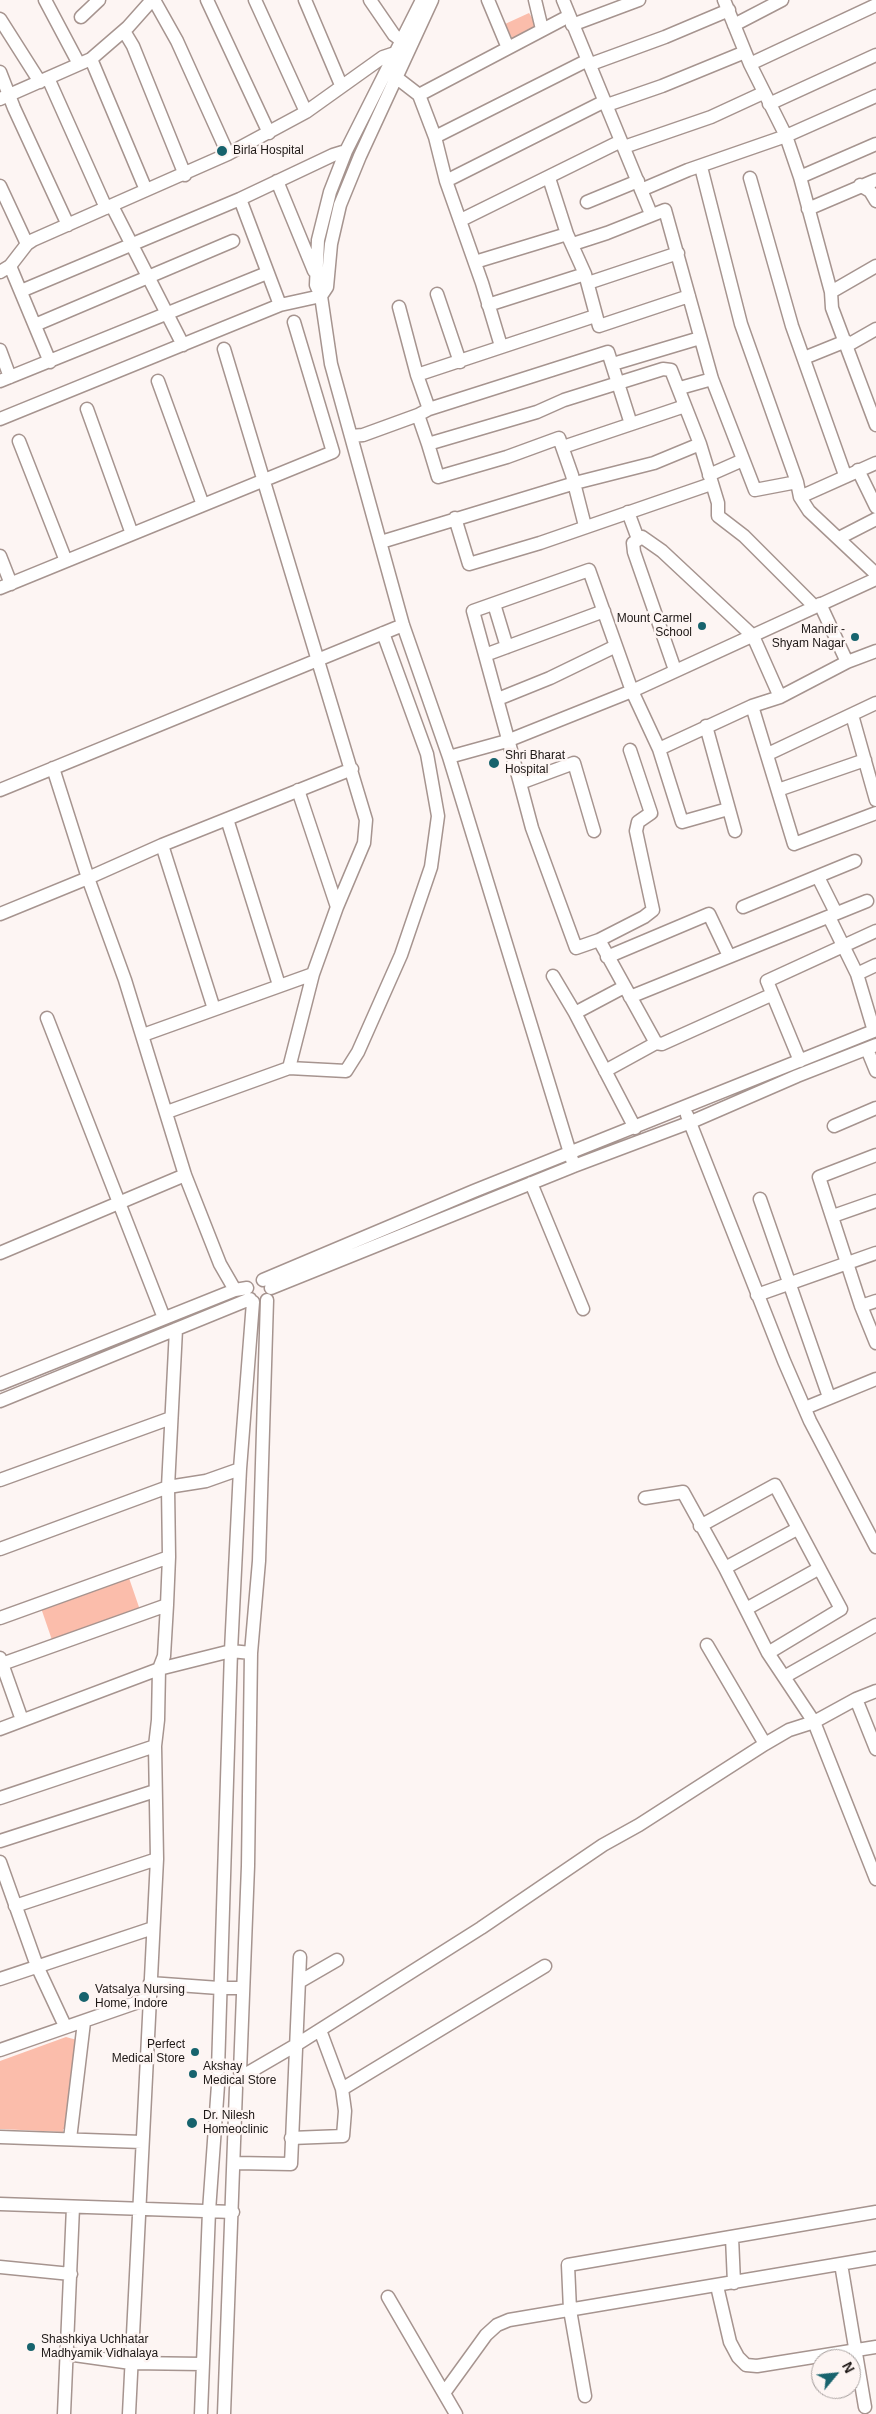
<!DOCTYPE html>
<html>
<head>
<meta charset="utf-8">
<style>
  body { margin:0 }
  #map { position:relative; width:876px; height:2414px; overflow:hidden; background:#fdf5f3; font-family:Arial,sans-serif }
  canvas { display:block }
  .north { position:absolute; left:811px; top:2349px; width:50px; height:50px; box-sizing:border-box; background:#fdf5f3; border:1px solid #a49d9b; border-radius:50%; rotate:62deg; font-size:14px; font-weight:700; line-height:20px; text-align:center; color:#1e1816 }
  .north::after { content:''; display:block; margin:auto; width:18px; height:22px; background:#17636d; clip-path:polygon(50% 0,100% 100%,50% 72%,0 100%) }
</style>
</head>
<body>
<div id="map">
<canvas width="876" height="2414"></canvas>
<div class="north">N</div>
</div>
<script>
const ctx = document.querySelector('canvas').getContext('2d');
ctx.lineJoin = 'round';
function paint(path, color) { ctx.fillStyle = color; ctx.fill(path, 'evenodd'); }
const shape = rows => new Path2D(rows.map(r => 'M' + r).join(''));
function stroke(path, color, width, dash) { ctx.strokeStyle = color; ctx.lineWidth = width; ctx.lineCap = dash ? 'butt' : 'round'; ctx.setLineDash(dash || []); ctx.stroke(path); }
function write(font, color, halo, rows, align = 'center') {
  ctx.font = font + ' Arial,sans-serif'; ctx.lineWidth = 5; ctx.setLineDash([]); ctx.textBaseline = 'middle'; ctx.strokeStyle = halo; ctx.fillStyle = color; for (const [text, x, y, turn = 0] of rows) {
    ctx.save(); ctx.translate(x, y); ctx.rotate((+turn || 0) * Math.PI / 180); ctx.textAlign = isNaN(turn) ? turn : align; if (halo) ctx.strokeText(text, 0, 0); ctx.fillText(text, 0, 0); ctx.restore();
  }
}
paint(shape([
  [529,13,539,28,512,38,505,24],
  [129,1578,140,1610,52,1640,41,1608],
  [66,2037,77,2040,66,2129,63,2129,63,2132,0,2129,0,2061]
]), '#fbbdab');
const minor = shape([
  [45,0,79,64],
  [154,0,177,41,228,154],
  [207,0,269,133],
  [255,0,306,112],
  [305,0,341,85],
  [370,0,394,35,402,41],
  [422,0,346,151,330,192,318,240,316,285,321,296,331,364,403,625,449,757,574,1166],
  [488,0,508,48],
  [535,0,542,29],
  [563,0,651,214],
  [724,0,750,64,786,136,800,177,831,292,832,308,876,425],
  [81,17,99,0],
  [0,19,40,82],
  [572,25,639,0],
  [734,25,782,0],
  [124,31,133,46,185,175],
  [91,59,146,190],
  [591,64,665,37,729,10],
  [750,64,876,5],
  [0,72,14,108,68,225],
  [48,78,106,208],
  [397,78,419,95,435,137,446,181,482,283,501,346],
  [419,95,569,16],
  [0,99,91,59,128,27,152,0],
  [769,104,876,55],
  [607,105,662,86,745,52],
  [435,137,586,61],
  [624,147,711,117,763,93],
  [701,167,741,324,797,482,800,497],
  [800,177,876,144],
  [549,178,567,234,585,274,599,326,689,296],
  [750,178,792,326,845,475],
  [277,181,314,271],
  [446,181,605,101],
  [860,185,870,191,876,201],
  [0,186,27,244],
  [641,190,688,170,786,136,876,96],
  [240,199,280,305],
  [587,202,638,181],
  [112,206,183,345],
  [808,209,876,180],
  [461,220,621,141],
  [573,244,607,233,665,210,712,379,755,490,797,482],
  [475,262,567,234],
  [10,266,50,362],
  [0,272,10,266,27,244,33,240,228,154,306,112,383,57,395,53],
  [588,283,678,253],
  [21,291,240,199,333,155,346,151],
  [831,292,876,266],
  [437,294,460,362],
  [488,305,585,274],
  [399,307,417,375,429,409],
  [35,325,233,241],
  [848,345,876,329],
  [224,349,366,820,364,843,337,907,313,974,289,1068],
  [0,350,10,377],
  [804,358,846,341],
  [613,364,700,338],
  [417,375,595,316],
  [0,381,267,273],
  [158,381,203,505],
  [680,388,712,379],
  [87,409,132,534],
  [418,415,428,444,537,412,564,400,663,369,671,370,700,444,718,503,718,516,744,536,815,607],
  [0,419,280,305,321,296,327,287,331,244,340,205,360,156,432,0],
  [351,436,363,435,418,415,429,409,608,352,631,424],
  [19,441,66,561],
  [428,444,438,477,507,457,559,438,572,475,585,526],
  [563,447,685,406],
  [876,463,800,497,809,511,876,574],
  [858,470,876,507],
  [709,475,743,460],
  [628,512,638,539],
  [455,518,469,564,540,543,711,484],
  [839,538,876,519],
  [381,542,575,483,654,463,700,444],
  [0,556,11,584],
  [0,588,333,452,294,322],
  [494,604,507,647],
  [820,604,847,662],
  [485,655,604,611],
  [675,670,634,552,633,543,642,537,662,551,753,636,780,697],
  [498,699,550,678,616,646],
  [752,706,794,844,876,813],
  [852,715,876,800],
  [706,726,735,831],
  [659,749,752,706,780,697,847,662,876,651],
  [768,754,876,703],
  [449,757,507,741,632,691,876,579],
  [53,768,88,878,125,980,185,1175,220,1264,235,1290],
  [520,783,473,611,589,570,632,691,659,749,682,822,728,809],
  [0,790,403,625],
  [298,790,337,907],
  [778,790,865,760],
  [227,819,279,985],
  [594,831,574,763,520,783,532,828,576,948,599,940,656,1043],
  [162,845,214,1009],
  [818,877,836,913],
  [743,907,855,861],
  [0,914,88,878,162,845,352,769],
  [829,917,857,974,874,1031],
  [599,940,644,917,653,910,636,831,638,822,651,813,630,750],
  [607,957,709,914,729,956],
  [857,974,876,965],
  [553,976,575,1013,635,1128],
  [630,997,867,901],
  [575,1013,624,987],
  [47,1018,164,1318],
  [143,1035,313,974],
  [867,1049,876,1071],
  [800,1061,767,981,876,931],
  [605,1071,656,1043,662,1044,771,995],
  [167,1112,289,1068,346,1071,358,1052,401,955,431,867,438,816,427,754,383,633],
  [687,1115,784,1361,810,1421,876,1547],
  [834,1126,876,1108],
  [876,1155,819,1177,861,1306,876,1343],
  [531,1183,583,1309],
  [760,1199,829,1397],
  [833,1216,876,1201],
  [0,1253,185,1175],
  [263,1280,474,1191,876,1030],
  [271,1288,574,1166,691,1122,797,1076,876,1045],
  [757,1295,876,1253],
  [861,1306,876,1301],
  [0,1384,235,1290,247,1288],
  [0,1401,250,1299],
  [805,1408,876,1379],
  [0,1480,171,1418],
  [645,1498,683,1492,725,1568,768,1653,814,1722,876,1879],
  [700,1526,775,1485,841,1609,768,1653],
  [0,1549,168,1487,206,1481,240,1469],
  [725,1568,797,1529],
  [746,1609,818,1569],
  [0,1618,169,1557],
  [707,1645,765,1744],
  [0,1658,22,1720],
  [2,1664,167,1605],
  [784,1677,876,1625],
  [856,1699,876,1749],
  [0,1729,159,1669,231,1651,251,1653],
  [0,1798,155,1746],
  [0,1841,155,1791],
  [0,1862,37,1966,65,2026],
  [15,1906,157,1859],
  [0,1979,153,1928],
  [299,1982,337,1960],
  [150,1983,219,1988,242,1988],
  [0,2050,150,1998],
  [218,2070,231,1651,240,1469,253,1302],
  [240,2072,248,1866,251,1653,259,1561,267,1300],
  [241,2077,296,2045,481,1928,603,1845,639,1825,765,1744,789,1730,814,1722,856,1699,876,1691],
  [342,2089,545,1966],
  [0,2137,142,2142],
  [291,2138,343,2136,345,2111,342,2089,320,2030],
  [70,2139,84,2022],
  [235,2163,291,2164,300,1957],
  [0,2204,233,2212],
  [732,2237,734,2283],
  [841,2264,865,2407],
  [0,2267,71,2274],
  [717,2286,730,2342,738,2357,746,2365,757,2366,876,2347],
  [388,2297,456,2414],
  [67,2354,131,2363,203,2364],
  [444,2393,486,2335,497,2325,509,2320,876,2258],
  [585,2396,570,2310,568,2265,876,2212],
  [64,2414,73,2207],
  [129,2414,157,1859,155,1746,158,1720,159,1669,164,1656,167,1605,169,1557,168,1487,176,1329],
  [201,2414,209,2211,218,2085],
  [224,2414,236,2088]
]);
stroke(minor, '#a6948f', 15);
stroke(minor, '#fff', 12);
for (const [x, y, r, color] of [
  [222,151,6,"#17636d"],
  [702,626,5,"#17636d"],
  [855,637,5,"#17636d"],
  [494,763,6,"#17636d"],
  [84,1997,6,"#17636d"],
  [195,2052,5,"#17636d"],
  [193,2074,5,"#17636d"],
  [192,2123,6,"#17636d"],
  [31,2347,5,"#17636d"]
]) { const dot = new Path2D(); dot.arc(x, y, r, 0, 2 * Math.PI); ctx.fillStyle = color; ctx.fill(dot); stroke(dot, '#fdf5f3', 2); }
write('12px', '#1e1816', '#fdf5f3', [
  ["Birla Hospital",233,151],
  ["Mount Carmel",692,619,"right"],
  ["School",692,633,"right"],
  ["Mandir -",845,630,"right"],
  ["Shyam Nagar",845,644,"right"],
  ["Shri Bharat",505,756],
  ["Hospital",505,770],
  ["Vatsalya Nursing",95,1990],
  ["Home, Indore",95,2004],
  ["Perfect",185,2045,"right"],
  ["Medical Store",185,2059,"right"],
  ["Akshay",203,2067],
  ["Medical Store",203,2081],
  ["Dr. Nilesh",203,2116],
  ["Homeoclinic",203,2130],
  ["Shashkiya Uchhatar",41,2340],
  ["Madhyamik Vidhalaya",41,2354]
], 'left');
</script>
</body>
</html>
